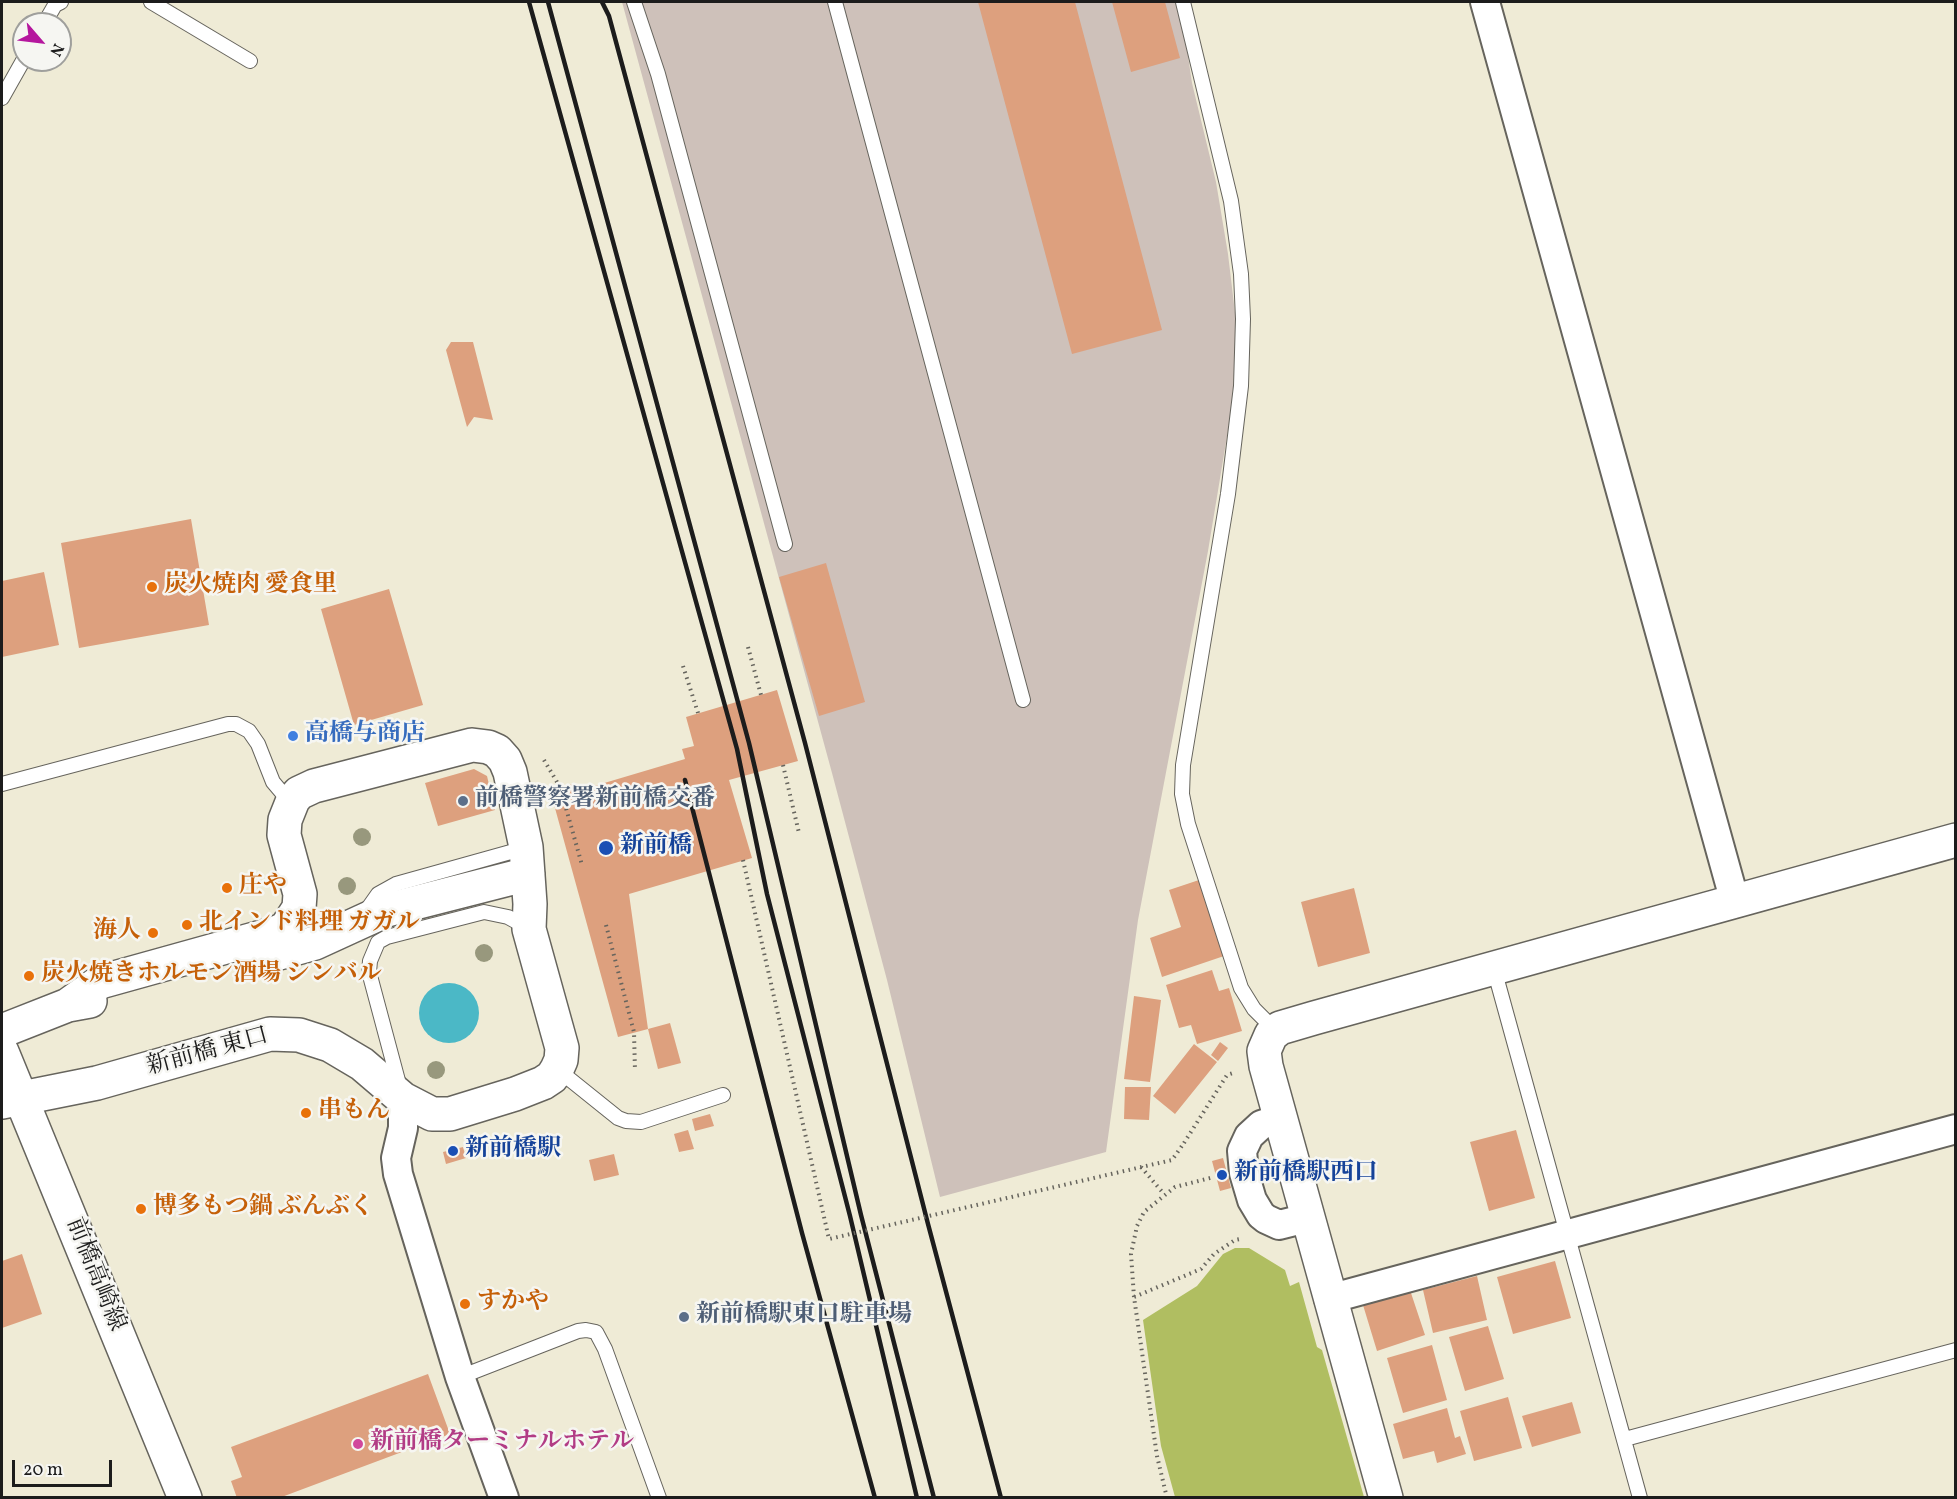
<!DOCTYPE html>
<html>
<head>
<meta charset="utf-8">
<style>
  body { margin:0 }
  #map { position:relative; width:1957px; height:1499px; overflow:hidden; background:#efebd6; font-family:Vollkorn,serif }
  canvas { display:block }
  .frame { position:absolute; inset:0; border:3px solid #1c1c1c; pointer-events:none }
  .north { position:absolute; left:12px; top:12px; width:60px; height:60px; box-sizing:border-box; background:#f6f6f2; border:2px solid #9f9f9c; border-radius:50%; rotate:118deg; font-size:16px; font-weight:700; line-height:24px; text-align:center; color:#1c1c1c }
  .north::after { content:''; display:block; margin:auto; width:21px; height:27px; background:#b5179e; clip-path:polygon(50% 0,100% 100%,50% 72%,0 100%) }
  .scale { position:absolute; left:12px; top:1460px; width:100px; height:27px; box-sizing:border-box; border:3px solid #1c1c1c; border-top:0; padding-left:8px; font-size:18px; line-height:21px; white-space:nowrap; color:#1c1c1c; -webkit-text-stroke:4px #f6f6f2; paint-order:stroke }
</style>
</head>
<body>
<div id="map">
<canvas width="1957" height="1499"></canvas>
<div class="frame"></div>
<div class="north">N</div>
<div class="scale">20 m</div>
</div>
<script>
const ctx = document.querySelector('canvas').getContext('2d');
ctx.lineJoin = 'round';
function paint(path, color) { ctx.fillStyle = color; ctx.fill(path, 'evenodd'); }
const shape = rows => new Path2D(rows.map(r => 'M' + r).join(''));
function stroke(path, color, width, dash) { ctx.strokeStyle = color; ctx.lineWidth = width; ctx.lineCap = dash ? 'butt' : 'round'; ctx.setLineDash(dash || []); ctx.stroke(path); }
function write(font, color, halo, rows, align = 'center') {
  ctx.font = font + ' Vollkorn,"Noto Serif JP",serif'; ctx.lineWidth = 5; ctx.setLineDash([]); ctx.textBaseline = 'middle'; ctx.strokeStyle = halo; ctx.fillStyle = color; for (const [text, x, y, turn = 0] of rows) {
    ctx.save(); ctx.translate(x, y); ctx.rotate((+turn || 0) * Math.PI / 180); ctx.textAlign = isNaN(turn) ? turn : align; if (halo) ctx.strokeText(text, 0, 0); ctx.fillText(text, 0, 0); ctx.restore();
  }
}
paint(shape([
  [622,2,1180,2,1192,83,1216,182,1228,254,1236,321,1235,363,1231,412,1208,551,1138,920,1106,1152,940,1197,887,980,832,773]
]), '#cec1ba');
paint(shape([
  [1235,1248,1249,1248,1285,1270,1290,1286,1299,1282,1317,1347,1322,1350,1364,1497,1175,1497,1161,1446,1143,1320,1197,1286,1223,1254]
]), '#b0be61');
paint(shape([
  '419 1013a30 30 0 1 1 60 0a30 30 0 1 1-60 0Z'
]), '#4bb8c6');
paint(shape([
  [978,2,1075,2,1162,330,1072,354],
  [1112,2,1165,2,1180,58,1131,72],
  [451,342,473,342,493,420,474,417,467,427,446,350],
  [191,519,209,625,79,648,61,543],
  [826,563,865,702,819,716,779,577],
  [44,572,59,645,2,657,2,581],
  [389,589,423,705,354,725,321,609],
  [777,690,798,761,729,780,752,858,629,894,648,1029,618,1037,550,790,573,784,574,792,685,759,682,749,694,746,686,717],
  [474,769,487,776,495,810,438,826,425,783],
  [1202,879,1227,955,1162,977,1150,938,1181,927,1169,890],
  [1354,888,1370,953,1318,967,1301,902],
  [1212,970,1219,991,1229,988,1242,1031,1197,1044,1191,1025,1179,1028,1166,985],
  [1134,996,1161,1000,1150,1082,1124,1079],
  [670,1023,681,1063,658,1069,648,1029],
  [1220,1042,1228,1048,1218,1061,1211,1055],
  [1194,1044,1217,1062,1175,1114,1153,1096],
  [1125,1087,1151,1087,1149,1120,1124,1119],
  [710,1114,714,1126,695,1131,692,1119],
  [688,1130,694,1149,679,1152,674,1134],
  [1516,1130,1535,1198,1489,1211,1470,1142],
  [463,1147,466,1158,446,1164,443,1152],
  [614,1154,619,1175,594,1181,589,1160],
  [1223,1158,1231,1188,1220,1191,1212,1161],
  [22,1254,42,1314,2,1328,2,1261],
  [1555,1261,1571,1318,1513,1334,1497,1277],
  [1477,1276,1487,1320,1433,1333,1423,1290],
  [1410,1290,1425,1335,1377,1351,1363,1305],
  [1488,1326,1504,1379,1465,1391,1449,1337],
  [1432,1345,1447,1400,1403,1413,1387,1358],
  [428,1374,450,1434,279,1498,237,1498,231,1481,242,1477,231,1447],
  [1508,1397,1522,1448,1474,1461,1460,1411],
  [1572,1402,1581,1433,1532,1447,1522,1416],
  [1447,1408,1455,1438,1460,1436,1466,1454,1437,1463,1434,1451,1403,1459,1393,1424]
]), '#dda07e');
const lane = shape([
  [151,2,250,61],
  [634,2,658,74,785,544],
  [835,2,1023,700],
  [1183,2,1231,201,1241,274,1243,319,1241,386,1228,494,1183,765,1182,794,1188,824,1241,988,1254,1009,1267,1022,1267,1034],
  [44,24,55,5,61,2],
  [2,98,24,59],
  [2,784,228,724,236,724,249,731,258,744,273,782,284,795,293,800],
  [366,911,378,894,396,884,525,848],
  [1494,969,1640,1498],
  [557,1069,618,1118,626,1121,641,1122,723,1095],
  [400,1088,369,972,370,961,378,942,387,937,484,912,508,917,528,928],
  [460,1377,578,1331,586,1330,596,1332,605,1349,659,1498],
  [1625,1439,1956,1350]
]);
const street = shape([
  [1485,2,1735,902],
  [403,1099,403,1128,396,1158,398,1174,460,1377,504,1498],
  [1279,1119,1261,1125,1249,1136,1242,1151,1244,1173,1252,1200,1261,1215,1266,1219,1279,1225,1307,1218],
  [1329,1299,1956,1129]
]);
const secondary = shape([
  [254,960,315,943,387,910,528,874],
  [2,1031,68,1005,90,1001],
  [2,1102,97,1083,270,1034,299,1035,330,1045,362,1064,403,1099,432,1114,450,1114,515,1094,543,1083,552,1077,557,1069,561,1060,562,1048,529,929,530,904,526,847,510,772,505,760,497,751,488,747,472,745,314,786,299,793,293,800,285,820,284,835,300,894,299,908,286,928,276,933,100,982,68,1005],
  [1386,1498,1266,1066,1264,1051,1271,1035,1280,1028,1314,1018,1956,840]
]);
const primary = shape([
  [2,1052,185,1498]
]);
stroke(lane, '#66645d', 16);
stroke(street, '#66645d', 32);
stroke(secondary, '#66645d', 36);
stroke(primary, '#66645d', 36);
stroke(shape([
  [748,647,761,695],
  [683,666,698,713],
  [544,760,560,787,582,865],
  [783,765,799,833],
  [606,925,634,1032,635,1071],
  [1184,1143,1227,1075,1233,1073],
  [1141,1167,1164,1194],
  [1134,1297,1131,1254,1137,1226,1144,1212,1175,1187,1214,1177],
  [1167,1498,1157,1456,1134,1297,1201,1269,1214,1254,1235,1240,1240,1239]
]), '#66645d', 4, [1.5, 4.5]);
stroke(lane, '#fff', 14);
stroke(street, '#fff', 28);
stroke(secondary, '#fff', 33);
stroke(primary, '#fff', 33);
stroke(shape([
  [529,2,737,749,767,894,850,1216,917,1498],
  [548,2,749,743,861,1215,934,1498],
  [602,2,609,16,805,743,928,1224,1001,1498],
  [685,780,802,1233,875,1498]
]), '#1c1c1c', 4.5);
stroke(shape([
  [743,860,829,1239,1172,1160,1184,1143]
]), '#66645d', 4, [1.5, 4.5]);
ctx.fillStyle = '#98987d';
for (const [x, y] of [
  [362,837],
  [347,886],
  [484,953],
  [436,1070]
]) { ctx.beginPath(); ctx.arc(x, y, 9, 0, 2 * Math.PI); ctx.fill(); }
for (const [x, y, r, color] of [
  [152,587,6,"#e8710a"],
  [293,736,6,"#3f7fe0"],
  [463,801,6,"#5c6f8a"],
  [606,848,8,"#1a4fb4"],
  [227,888,6,"#e8710a"],
  [187,925,6,"#e8710a"],
  [153,933,6,"#e8710a"],
  [29,976,6,"#e8710a"],
  [306,1113,6,"#e8710a"],
  [453,1151,6,"#1a4fb4"],
  [1222,1175,6,"#1a4fb4"],
  [141,1209,6,"#e8710a"],
  [465,1304,6,"#e8710a"],
  [684,1317,6,"#5c6f8a"],
  [358,1444,6,"#d1479c"]
]) { const dot = new Path2D(); dot.arc(x, y, r, 0, 2 * Math.PI); ctx.fillStyle = color; ctx.fill(dot); stroke(dot, '#f6f6f2', 2); }
write('bold 24px', '#c56008', '#f6f6f2', [
  ["炭火焼肉 愛食里",164,587],
  ["庄や",239,888],
  ["北インド料理 ガガル",199,925],
  ["海人",141,933,"right"],
  ["炭火焼きホルモン酒場 シンバル",41,976],
  ["串もん",318,1113],
  ["博多もつ鍋 ぶんぶく",153,1209],
  ["すかや",477,1304]
], 'left');
write('bold 24px', '#366cbe', '#f6f6f2', [
  ["高橋与商店",305,736]
], 'left');
write('bold 24px', '#4e5e75', '#f6f6f2', [
  ["前橋警察署新前橋交番",475,801],
  ["新前橋駅東口駐車場",696,1317]
], 'left');
write('bold 24px', '#164399', '#f6f6f2', [
  ["新前橋",620,848],
  ["新前橋駅",465,1151],
  ["新前橋駅西口",1234,1175]
], 'left');
write('24px', '#1c1c1c', '#f6f6f2', [
  ["新前橋 東口",208,1053,-15],
  ["前橋高崎線",94,1275,68]
]);
write('bold 24px', '#b23c85', '#f6f6f2', [
  ["新前橋ターミナルホテル",370,1444]
], 'left');
</script>
</body>
</html>
